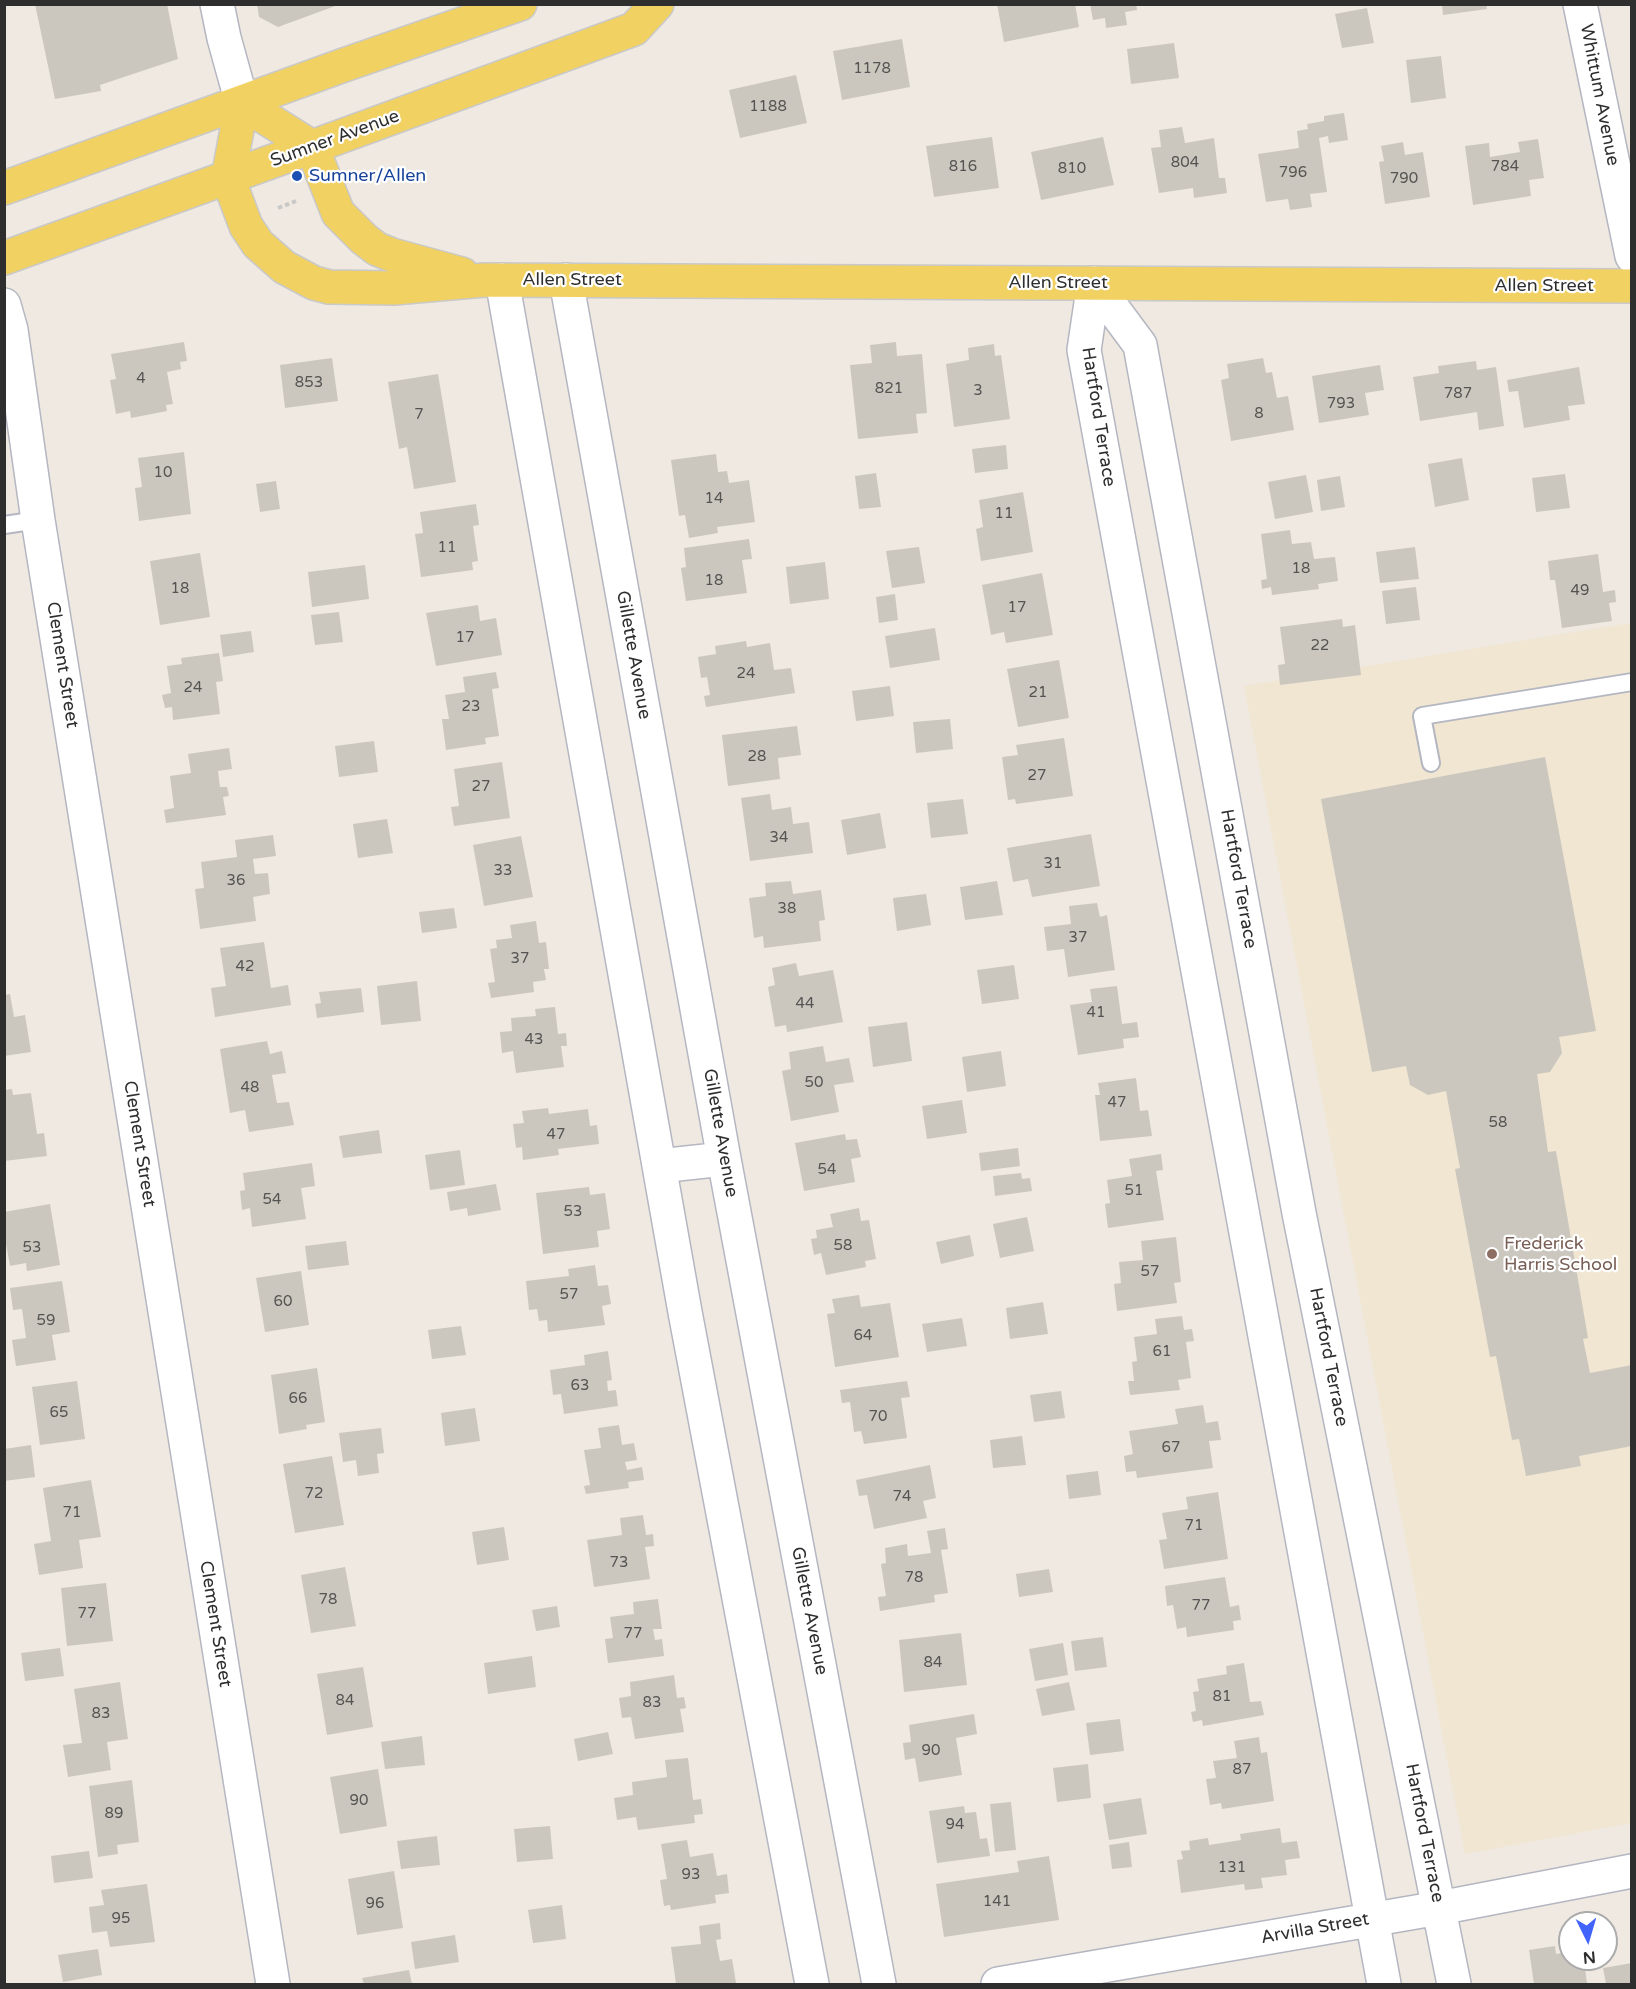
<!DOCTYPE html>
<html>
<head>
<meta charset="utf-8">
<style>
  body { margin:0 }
  #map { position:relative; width:1636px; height:1989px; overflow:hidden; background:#efe9e1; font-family:"Varela Round",sans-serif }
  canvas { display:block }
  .frame { position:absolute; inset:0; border:6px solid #2e2e2e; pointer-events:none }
  .north { position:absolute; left:1558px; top:1911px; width:60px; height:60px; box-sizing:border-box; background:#fff; border:2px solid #ababab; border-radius:50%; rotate:175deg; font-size:16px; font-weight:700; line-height:24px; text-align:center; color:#2e2e2e }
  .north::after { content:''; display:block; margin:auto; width:21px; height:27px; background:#4264fb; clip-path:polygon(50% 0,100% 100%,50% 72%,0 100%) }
</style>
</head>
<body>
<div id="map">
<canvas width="1636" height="1989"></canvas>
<div class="frame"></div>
<div class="north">N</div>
</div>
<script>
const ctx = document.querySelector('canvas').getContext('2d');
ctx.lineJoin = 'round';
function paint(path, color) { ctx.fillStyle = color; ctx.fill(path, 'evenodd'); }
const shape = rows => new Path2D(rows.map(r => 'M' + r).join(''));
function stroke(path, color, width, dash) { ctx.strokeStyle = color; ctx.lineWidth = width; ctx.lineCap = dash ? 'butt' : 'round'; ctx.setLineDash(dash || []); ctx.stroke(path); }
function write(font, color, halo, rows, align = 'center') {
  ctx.font = font + ' "Varela Round",sans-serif'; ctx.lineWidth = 4.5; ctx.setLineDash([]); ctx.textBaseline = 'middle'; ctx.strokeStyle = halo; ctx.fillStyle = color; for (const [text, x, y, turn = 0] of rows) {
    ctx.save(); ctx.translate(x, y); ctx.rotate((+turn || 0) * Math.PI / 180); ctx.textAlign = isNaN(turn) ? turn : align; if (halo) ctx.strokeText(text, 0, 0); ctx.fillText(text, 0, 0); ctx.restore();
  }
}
paint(shape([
  [1631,623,1631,1823,1465,1854,1244,686]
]), '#f0e6d1');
paint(shape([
  [35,4,167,4,178,59,100,85,101,91,55,99],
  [257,4,338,4,338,5,278,27,259,17],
  [997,4,1075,4,1079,27,1004,42],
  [1090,4,1136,4,1137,10,1125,12,1127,25,1106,28,1105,18,1093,20],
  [1442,4,1486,4,1487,9,1443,15],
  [1367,8,1374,43,1342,48,1335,14],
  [902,39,910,87,842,100,833,51],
  [1174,43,1179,78,1131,84,1127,49],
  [1441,56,1446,98,1411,103,1406,60],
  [796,75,807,123,740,138,729,90],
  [1344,113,1348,140,1329,143,1328,136,1319,138,1327,192,1310,194,1312,207,1290,210,1288,199,1266,202,1258,154,1299,148,1297,131,1308,129,1307,124,1324,121,1324,116],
  [1182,127,1185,143,1214,138,1219,178,1225,178,1227,193,1194,198,1193,188,1159,193,1151,148,1161,147,1159,130],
  [992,137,999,188,934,197,926,146],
  [1103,137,1114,185,1041,200,1031,152],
  [1538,139,1544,178,1529,180,1531,196,1473,205,1465,146,1489,143,1490,157,1520,152,1518,142],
  [1403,142,1405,155,1423,152,1430,197,1385,204,1379,162,1384,161,1381,146],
  [184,342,187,361,180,362,181,369,167,372,173,404,166,405,167,411,131,418,130,411,116,414,110,380,116,379,111,354],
  [896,342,897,356,922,354,927,413,916,414,918,433,858,439,850,365,872,363,870,345],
  [994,344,995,356,1001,355,1010,419,954,427,946,364,969,360,968,348],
  [332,358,338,401,285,408,280,365],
  [1263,358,1266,373,1272,372,1277,398,1288,396,1294,430,1231,441,1221,380,1229,378,1227,364],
  [1476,361,1477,370,1496,367,1504,426,1479,430,1477,412,1420,421,1413,377,1439,373,1438,366],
  [1380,365,1384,390,1365,393,1369,415,1319,423,1312,376],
  [1579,367,1585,404,1568,406,1570,420,1524,428,1518,391,1509,392,1507,380],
  [438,374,456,482,414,489,407,447,399,449,388,382],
  [1006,445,1008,469,975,473,972,449],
  [184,452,191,514,139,521,135,488,142,487,138,458],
  [716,454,718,472,727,471,729,483,749,480,755,522,717,527,718,533,689,538,685,515,679,516,671,460],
  [1462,458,1469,500,1435,507,1428,464],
  [876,473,881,507,859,509,855,476],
  [1565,474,1570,508,1536,512,1532,478],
  [1306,475,1313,512,1275,519,1268,482],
  [1340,476,1345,507,1321,511,1317,480],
  [276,481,280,509,260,512,256,484],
  [1023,492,1033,552,981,561,976,529,983,527,979,500],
  [476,504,479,525,473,526,478,561,472,562,473,570,421,577,415,534,423,533,420,512],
  [1290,530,1292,544,1311,542,1314,559,1335,557,1338,581,1318,584,1319,589,1272,595,1271,587,1262,589,1261,580,1267,579,1261,534],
  [749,539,752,559,742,560,747,593,686,601,681,568,686,567,684,548],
  [919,547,925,583,892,588,886,551],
  [1415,547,1419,579,1380,583,1376,552],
  [200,553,210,617,160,625,150,561],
  [1598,554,1603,592,1615,590,1616,602,1609,603,1612,621,1562,628,1555,580,1550,580,1548,561],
  [825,562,829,599,790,604,786,567],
  [365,565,369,599,312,607,308,572],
  [1042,573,1053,635,1006,643,1004,632,991,635,982,585],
  [1416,587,1420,620,1386,624,1382,591],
  [895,594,898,620,879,623,876,597],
  [478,605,480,621,496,618,502,655,436,666,426,613],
  [339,612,343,642,315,645,311,615],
  [1342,619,1343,627,1355,625,1361,675,1280,685,1278,665,1285,664,1280,627],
  [935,628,940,660,890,668,885,636],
  [251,631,254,652,223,657,220,635],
  [746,641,747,647,770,643,774,670,791,668,795,693,706,707,704,696,710,695,707,677,701,678,698,657,716,654,715,646],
  [219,653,223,681,216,682,220,714,173,720,172,707,165,708,162,695,171,693,167,666,182,664,181,658],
  [1059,660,1069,718,1018,727,1007,669],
  [496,672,499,688,492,689,499,736,485,738,486,744,446,750,442,719,449,719,445,695,465,692,463,677],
  [890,686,894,716,856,721,852,691],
  [950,719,953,749,916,753,913,722],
  [797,726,801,755,778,758,780,779,728,786,722,735],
  [1064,738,1073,796,1016,804,1015,799,1008,800,1002,757,1018,755,1016,745],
  [374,741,378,772,339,777,335,746],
  [229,748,232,769,218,771,220,787,227,787,229,796,223,797,226,815,166,823,164,810,174,808,170,776,191,773,188,754],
  [1545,757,1596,1031,1559,1037,1562,1053,1550,1072,1537,1074,1548,1152,1556,1151,1588,1338,1583,1339,1590,1373,1632,1365,1632,1446,1579,1456,1581,1466,1526,1476,1519,1439,1512,1440,1496,1356,1490,1357,1455,1169,1460,1168,1446,1091,1428,1095,1410,1085,1406,1066,1372,1072,1321,799],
  [502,762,510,818,454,826,451,807,459,806,454,769],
  [770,794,772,810,791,807,793,824,809,822,813,853,750,861,741,798],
  [963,799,968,834,931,838,927,803],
  [880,813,886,848,847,855,841,820],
  [387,819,393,853,358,858,353,824],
  [1091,834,1100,886,1032,897,1028,879,1013,882,1007,848],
  [273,835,276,856,253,859,255,874,268,873,270,894,253,897,256,921,200,929,195,889,204,888,201,862,237,857,235,840],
  [521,836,533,897,484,906,473,845],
  [791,881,793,894,821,890,825,920,819,921,821,941,764,948,763,936,754,938,749,898,766,896,765,883],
  [997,881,1003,915,965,920,960,887],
  [926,894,931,925,897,931,893,898],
  [1097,903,1100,917,1107,915,1115,970,1068,977,1064,949,1047,951,1044,927,1071,924,1069,906],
  [454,908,457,928,422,933,419,912],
  [536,921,539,943,546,942,549,969,544,969,546,980,533,982,534,992,491,998,488,983,495,982,490,949,497,948,496,940,512,938,510,925],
  [264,942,271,988,288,985,291,1005,215,1017,211,988,226,986,220,948],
  [796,963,799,976,833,970,843,1022,787,1032,786,1025,775,1027,768,987,775,985,772,968],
  [1014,965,1019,999,982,1004,977,970],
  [417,981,421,1021,381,1025,377,986],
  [1117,986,1122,1024,1137,1022,1139,1037,1123,1039,1124,1048,1078,1055,1070,1005,1092,1002,1090,989],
  [361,988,364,1012,317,1018,315,1004,321,1003,319,992],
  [10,994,14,1017,25,1015,31,1052,4,1056,4,995],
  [555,1007,558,1034,566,1033,567,1046,561,1046,564,1067,516,1073,513,1051,502,1053,500,1032,512,1031,511,1018,536,1016,535,1009],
  [907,1022,912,1061,873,1067,868,1027],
  [267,1041,270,1054,282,1051,286,1073,272,1075,277,1103,289,1102,294,1125,249,1132,245,1110,230,1113,220,1049],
  [823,1046,826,1062,849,1058,854,1082,834,1085,839,1112,791,1121,782,1071,791,1069,789,1052],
  [1001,1051,1006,1086,967,1092,962,1057],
  [1136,1078,1140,1111,1148,1110,1152,1136,1100,1141,1095,1095,1100,1095,1098,1083],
  [12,1089,13,1095,31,1093,37,1134,44,1133,47,1156,4,1161,4,1090],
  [962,1100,967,1133,927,1139,922,1106],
  [548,1108,549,1114,588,1109,590,1126,597,1125,599,1144,558,1149,559,1155,523,1160,522,1147,516,1148,513,1124,524,1123,522,1111],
  [379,1130,382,1153,343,1158,339,1136],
  [845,1134,846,1140,857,1139,861,1157,851,1159,855,1182,804,1191,795,1143],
  [1018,1148,1020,1166,981,1171,979,1153],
  [460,1150,465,1185,430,1190,425,1155],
  [1161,1154,1163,1170,1156,1171,1164,1220,1108,1228,1105,1204,1110,1203,1107,1180,1132,1176,1129,1159],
  [312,1163,315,1186,301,1188,306,1219,252,1227,250,1208,242,1210,240,1191,245,1190,243,1173],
  [1021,1173,1022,1179,1030,1178,1032,1191,995,1196,993,1176],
  [496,1184,501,1210,468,1216,467,1208,450,1211,447,1192],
  [589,1187,590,1195,605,1193,610,1229,597,1231,599,1247,543,1254,536,1193],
  [50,1204,60,1265,27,1271,26,1263,10,1266,4,1233,4,1212],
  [859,1208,861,1221,869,1220,876,1259,865,1261,866,1267,826,1275,821,1253,814,1255,811,1239,817,1238,816,1230,833,1227,830,1214],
  [1027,1217,1034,1251,1000,1258,993,1224],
  [970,1235,974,1256,941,1264,936,1242],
  [1176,1237,1181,1282,1174,1283,1177,1303,1117,1311,1114,1284,1121,1283,1119,1262,1143,1260,1141,1241],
  [346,1241,349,1265,308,1270,305,1246],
  [595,1265,598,1286,608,1285,611,1304,602,1306,605,1325,548,1332,547,1320,539,1321,537,1309,529,1310,526,1281,569,1276,568,1269],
  [301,1271,309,1325,265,1332,256,1278],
  [62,1281,70,1332,52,1335,56,1360,16,1366,12,1340,26,1338,22,1309,13,1310,10,1288],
  [859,1295,861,1307,890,1303,899,1357,835,1367,827,1314,835,1313,832,1299],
  [1043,1302,1048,1334,1010,1339,1006,1308],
  [1182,1316,1184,1330,1192,1329,1194,1341,1186,1342,1191,1378,1178,1380,1180,1390,1130,1395,1128,1381,1134,1381,1132,1362,1137,1361,1134,1337,1157,1334,1155,1319],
  [962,1318,967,1346,927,1352,922,1324],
  [461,1326,466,1355,432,1359,428,1330],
  [608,1351,612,1380,607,1381,608,1391,616,1390,618,1406,564,1414,561,1394,553,1395,550,1370,585,1365,584,1355],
  [317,1368,325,1422,306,1425,307,1429,279,1434,271,1375],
  [77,1381,85,1439,40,1445,32,1387],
  [907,1381,910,1397,901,1398,907,1438,864,1444,861,1431,854,1432,850,1402,842,1403,840,1390],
  [1061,1391,1065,1418,1034,1422,1030,1395],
  [1203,1405,1206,1423,1218,1421,1221,1440,1209,1441,1213,1468,1137,1478,1136,1471,1126,1472,1124,1456,1133,1454,1129,1431,1178,1424,1175,1409],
  [475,1408,480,1441,445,1446,441,1413],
  [619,1425,622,1445,634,1443,637,1460,625,1462,627,1470,642,1467,644,1480,628,1482,629,1488,586,1494,584,1486,590,1485,584,1450,601,1448,598,1428],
  [381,1428,384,1453,377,1454,379,1473,358,1476,356,1460,343,1462,339,1433],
  [1022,1436,1026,1465,993,1468,990,1440],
  [31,1445,35,1477,4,1481,4,1449],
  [332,1456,344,1525,295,1533,283,1464],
  [930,1465,936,1498,923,1501,927,1518,874,1529,867,1495,859,1496,856,1480],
  [1098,1471,1101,1495,1069,1499,1066,1475],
  [91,1480,101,1537,79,1540,83,1568,39,1575,34,1544,51,1541,43,1488],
  [1218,1492,1228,1559,1164,1569,1159,1540,1167,1539,1162,1513,1188,1509,1186,1497],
  [643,1515,646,1535,653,1534,654,1546,645,1547,650,1579,594,1587,587,1540,622,1535,620,1518],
  [504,1527,509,1560,477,1565,472,1532],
  [945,1528,948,1549,941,1550,948,1593,934,1595,935,1602,880,1611,878,1597,886,1596,881,1564,886,1563,885,1548,907,1544,908,1556,931,1553,927,1531],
  [345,1567,356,1626,311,1633,301,1575],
  [1049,1569,1053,1592,1019,1597,1016,1574],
  [1225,1577,1230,1607,1239,1605,1241,1620,1233,1621,1234,1630,1187,1637,1186,1627,1177,1629,1173,1605,1167,1606,1165,1586],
  [106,1583,113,1641,67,1646,61,1588],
  [658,1599,662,1629,653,1629,655,1640,662,1639,664,1656,608,1663,605,1639,613,1638,610,1617,634,1614,633,1602],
  [557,1606,560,1627,536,1631,532,1610],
  [961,1633,967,1685,904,1692,899,1640],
  [1103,1637,1107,1667,1075,1671,1071,1641],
  [1063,1643,1068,1675,1035,1681,1029,1649],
  [60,1648,64,1676,25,1681,21,1653],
  [532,1656,536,1687,488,1694,484,1663],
  [1244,1663,1250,1702,1261,1701,1264,1715,1203,1726,1202,1720,1193,1722,1191,1712,1196,1711,1193,1692,1199,1691,1197,1679,1227,1674,1226,1666],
  [363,1667,373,1727,327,1735,317,1674],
  [674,1675,677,1698,684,1697,686,1708,680,1709,684,1732,635,1739,631,1717,622,1718,619,1698,631,1696,630,1682],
  [120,1682,128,1739,107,1742,111,1770,68,1777,63,1745,82,1743,74,1689],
  [1069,1682,1075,1710,1042,1716,1036,1689],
  [974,1714,977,1734,956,1738,962,1775,919,1782,915,1758,905,1760,903,1743,911,1742,909,1725],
  [1120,1719,1124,1751,1090,1755,1086,1723],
  [608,1732,613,1754,578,1761,574,1739],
  [422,1736,425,1765,385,1769,381,1742],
  [1259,1737,1261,1753,1267,1752,1274,1801,1222,1809,1221,1803,1210,1805,1206,1779,1216,1778,1213,1761,1237,1758,1234,1741],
  [688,1758,693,1800,701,1799,703,1814,694,1815,695,1823,638,1830,636,1817,617,1820,614,1798,633,1795,632,1782,667,1777,665,1760],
  [1088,1764,1091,1798,1057,1802,1053,1768],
  [378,1769,387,1826,340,1834,330,1777],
  [132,1780,139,1842,117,1845,118,1854,98,1857,89,1786],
  [1141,1798,1147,1834,1109,1840,1103,1804],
  [1011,1802,1016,1850,995,1852,990,1804],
  [964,1806,965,1813,976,1812,980,1839,987,1838,990,1856,937,1863,929,1811],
  [550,1826,553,1859,517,1862,514,1829],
  [1280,1828,1282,1843,1297,1841,1300,1858,1285,1860,1287,1875,1261,1878,1263,1888,1245,1890,1244,1884,1181,1893,1177,1860,1183,1859,1181,1851,1190,1850,1189,1841,1208,1838,1209,1845,1241,1840,1240,1834],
  [437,1836,440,1865,401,1869,397,1841],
  [687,1840,690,1857,713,1853,717,1876,727,1874,729,1893,715,1895,716,1903,671,1910,670,1905,664,1906,660,1880,667,1879,661,1844],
  [1129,1842,1132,1867,1112,1869,1109,1845],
  [89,1851,93,1878,54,1883,51,1856],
  [1049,1856,1059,1920,944,1937,936,1884,1019,1872,1017,1861],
  [394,1871,403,1928,357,1935,348,1879],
  [147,1884,155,1942,110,1947,107,1931,92,1933,89,1907,104,1905,101,1890],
  [562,1905,566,1939,533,1943,528,1910],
  [720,1923,721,1939,716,1940,720,1961,732,1959,736,1983,722,1984,676,1984,671,1947,701,1944,699,1926],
  [455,1935,459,1962,415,1969,411,1942],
  [1555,1946,1556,1954,1570,1952,1570,1959,1584,1959,1587,1984,1534,1984,1529,1950],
  [98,1949,102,1975,63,1982,58,1955],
  [1632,1963,1632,1984,1606,1984,1603,1968],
  [409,1970,412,1984,364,1984,362,1978]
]), '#cbc7bf');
const service = shape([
  [4,525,38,520],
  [1431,763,1422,716,1632,682]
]);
const minor = shape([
  [217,4,224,38,242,103],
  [1580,4,1632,256],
  [502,280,685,1312,812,1984],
  [566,280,724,1159,879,1984],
  [1094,283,1140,345,1299,1213,1454,1984],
  [1094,283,1084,350,1384,1984],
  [4,305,11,330,38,520,273,1984],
  [659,1166,724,1159],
  [998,1984,1439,1908,1632,1871]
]);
const primary = shape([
  [242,103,228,178,246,226,258,244,284,267,314,283,329,287,394,288,484,280,1632,286],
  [242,103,312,147,338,213,364,239,377,249,392,255,462,274],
  [4,188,344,65,520,4],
  [4,258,312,147,634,29,657,4]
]);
stroke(service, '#b4b7c1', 20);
stroke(minor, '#b4b7c1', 36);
stroke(primary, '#c9c9c9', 36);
stroke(shape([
  [278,208,296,201]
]), '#c9c9c9', 4, [4.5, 3]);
stroke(service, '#fff', 16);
stroke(minor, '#fff', 33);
stroke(primary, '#f2d163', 33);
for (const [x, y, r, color] of [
  [297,176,6,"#1a4fb4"],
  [1492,1254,6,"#8d6e63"]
]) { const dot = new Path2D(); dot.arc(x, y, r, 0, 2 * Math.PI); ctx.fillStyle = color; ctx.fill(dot); stroke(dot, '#fff', 2); }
write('15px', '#555452', null, [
  ["1178",872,69],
  ["1188",768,107],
  ["804",1185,163],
  ["816",963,167],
  ["784",1505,167],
  ["810",1072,169],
  ["796",1293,173],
  ["790",1404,179],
  ["4",141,379],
  ["853",309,383],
  ["821",889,389],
  ["3",978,391],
  ["787",1458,394],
  ["793",1341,404],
  ["8",1259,414],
  ["7",419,415],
  ["10",163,473],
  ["14",714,499],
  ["11",1004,514],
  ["11",447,548],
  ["18",1301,569],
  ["18",714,581],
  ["18",180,589],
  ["49",1580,591],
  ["17",1017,608],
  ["17",465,638],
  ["22",1320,646],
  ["24",746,674],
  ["24",193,688],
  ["21",1038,693],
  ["23",471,707],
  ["28",757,757],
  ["27",1037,776],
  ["27",481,787],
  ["34",779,838],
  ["31",1053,864],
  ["33",503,871],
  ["36",236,881],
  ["38",787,909],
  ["37",1078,938],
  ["37",520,959],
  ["42",245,967],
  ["44",805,1004],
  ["41",1096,1013],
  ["43",534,1040],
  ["50",814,1083],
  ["48",250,1088],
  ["47",1117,1103],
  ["58",1498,1123],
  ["47",556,1135],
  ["54",827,1170],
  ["51",1134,1191],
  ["54",272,1200],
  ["53",573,1212],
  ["58",843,1246],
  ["53",32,1248],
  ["57",1150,1272],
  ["57",569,1295],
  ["60",283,1302],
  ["59",46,1321],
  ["64",863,1336],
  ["61",1162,1352],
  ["63",580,1386],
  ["66",298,1399],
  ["65",59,1413],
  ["70",878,1417],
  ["67",1171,1448],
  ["72",314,1494],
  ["74",902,1497],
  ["71",72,1513],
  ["71",1194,1526],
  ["73",619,1563],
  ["78",914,1578],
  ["78",328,1600],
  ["77",1201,1606],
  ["77",87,1614],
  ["77",633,1634],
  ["84",933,1663],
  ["81",1222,1697],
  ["84",345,1701],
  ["83",652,1703],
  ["83",101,1714],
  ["90",931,1751],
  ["87",1242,1770],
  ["90",359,1801],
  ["89",114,1814],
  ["94",955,1825],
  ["131",1232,1868],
  ["93",691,1875],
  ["141",997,1902],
  ["96",375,1904],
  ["95",121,1919]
]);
write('18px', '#2e2e2e', '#fff', [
  ["Whittum Avenue",1599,95,79],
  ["Sumner Avenue",335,139,-20],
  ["Allen Street",572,280],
  ["Allen Street",1058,283],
  ["Allen Street",1544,286],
  ["Hartford Terrace",1098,417,81],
  ["Gillette Avenue",633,655,80],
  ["Clement Street",62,665,81],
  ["Hartford Terrace",1238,879,80],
  ["Gillette Avenue",720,1133,80],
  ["Clement Street",139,1144,81],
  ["Hartford Terrace",1328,1357,79],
  ["Gillette Avenue",809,1611,79],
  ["Clement Street",215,1624,81],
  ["Hartford Terrace",1424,1833,79],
  ["Arvilla Street",1315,1929,-10]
]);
write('18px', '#164399', '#fff', [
  ["Sumner/Allen",309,176]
], 'left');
write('18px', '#785e54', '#fff', [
  ["Frederick",1504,1244],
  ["Harris School",1504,1265]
], 'left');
</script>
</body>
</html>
